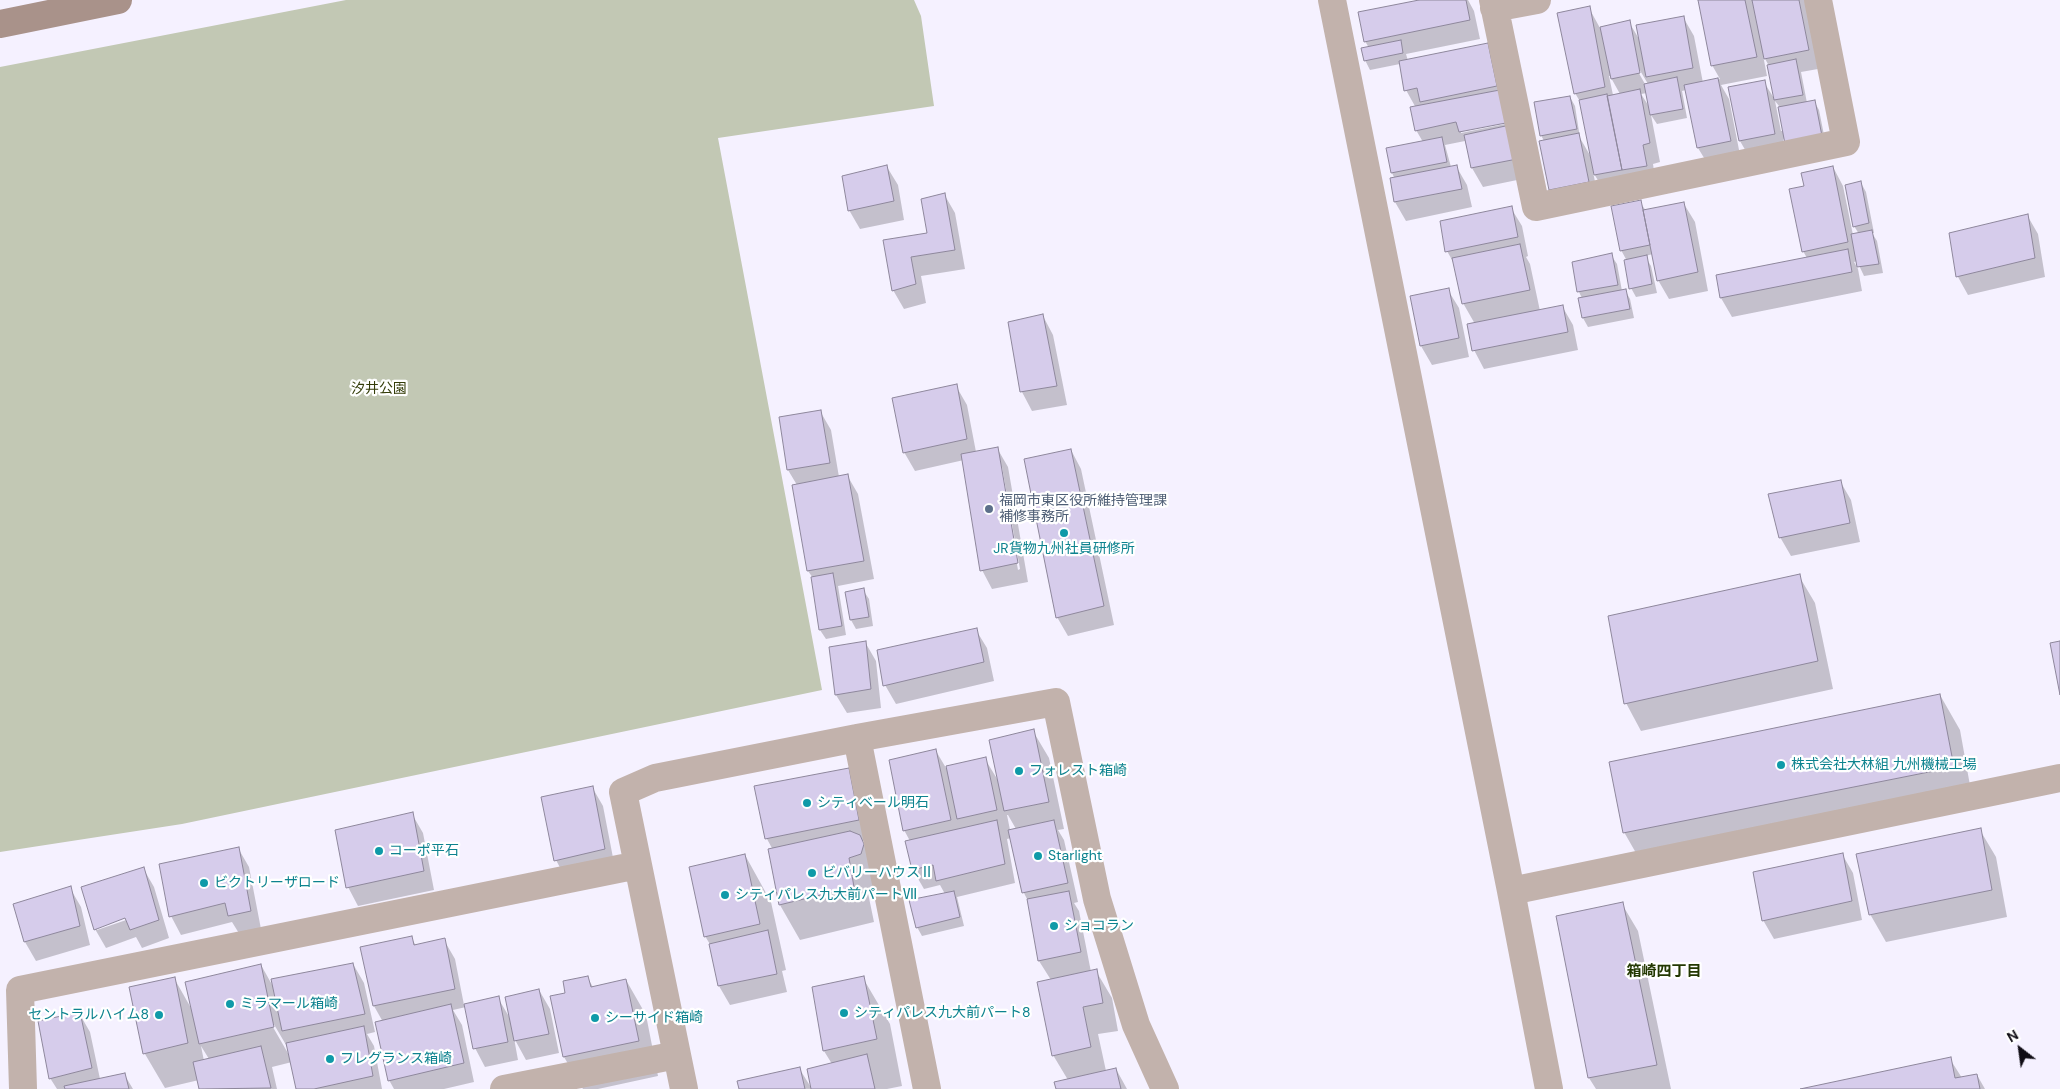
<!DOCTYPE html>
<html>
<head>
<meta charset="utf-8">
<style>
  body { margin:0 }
  #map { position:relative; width:2060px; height:1089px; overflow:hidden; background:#f5f1ff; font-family:"DM Sans",sans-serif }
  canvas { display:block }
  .north { position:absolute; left:1995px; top:1024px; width:50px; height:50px; -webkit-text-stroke:4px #fff; paint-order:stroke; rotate:330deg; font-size:14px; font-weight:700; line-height:20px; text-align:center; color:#100d15 }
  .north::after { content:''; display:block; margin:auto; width:18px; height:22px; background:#100d15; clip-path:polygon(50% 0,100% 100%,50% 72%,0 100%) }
</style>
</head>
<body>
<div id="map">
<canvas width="2060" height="1089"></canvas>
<div class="north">N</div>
</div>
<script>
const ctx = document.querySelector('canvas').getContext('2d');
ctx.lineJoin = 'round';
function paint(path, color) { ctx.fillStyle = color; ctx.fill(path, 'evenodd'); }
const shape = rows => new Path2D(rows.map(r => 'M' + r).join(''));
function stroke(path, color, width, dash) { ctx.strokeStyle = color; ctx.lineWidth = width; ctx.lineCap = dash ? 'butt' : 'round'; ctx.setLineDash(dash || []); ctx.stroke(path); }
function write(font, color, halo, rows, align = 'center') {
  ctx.font = font + ' "DM Sans","Noto Sans JP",sans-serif'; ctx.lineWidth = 4.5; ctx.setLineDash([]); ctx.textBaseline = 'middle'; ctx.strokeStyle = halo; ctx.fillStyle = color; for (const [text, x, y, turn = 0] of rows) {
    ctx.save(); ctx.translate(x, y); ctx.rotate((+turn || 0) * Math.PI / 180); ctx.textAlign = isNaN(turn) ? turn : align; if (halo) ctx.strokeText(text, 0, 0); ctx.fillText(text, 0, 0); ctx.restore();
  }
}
paint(shape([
  [346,0,914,0,921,16,934,106,718,138,822,690,182,824,0,852,0,67]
]), '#c2c8b4');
paint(shape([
  [1426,0,1468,0,1474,11,1480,39,1406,54,1408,61,1488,45,1504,90,1461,131,1461,133,1510,123,1527,178,1483,187,1472,168,1465,141,1445,145,1451,167,1456,166,1467,185,1472,207,1406,221,1395,202,1391,179,1395,179,1392,173,1423,142,1416,130,1416,108,1406,90,1400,64,1370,70,1365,60,1369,48,1365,41],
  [1699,0,1805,0,1818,69,1801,72,1807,103,1814,101,1819,110,1826,145,1791,152,1783,138,1785,153,1751,160,1740,141,1730,88,1764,82,1775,100,1769,66,1763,55,1767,76,1721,85,1729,99,1741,160,1709,166,1698,148,1686,90,1682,91,1687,118,1657,124,1651,115,1660,162,1653,164,1656,184,1606,194,1593,172,1599,201,1561,208,1550,189,1544,141,1541,135,1570,97,1575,106,1580,138,1591,157,1582,105,1575,93,1589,8,1600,28,1629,22,1639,39,1683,17,1694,36,1703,83,1720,79,1712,65],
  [1638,67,1648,84,1645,84,1636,68],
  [1609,76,1610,76,1620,94,1613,95],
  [1647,93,1650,108,1641,94],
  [1775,101,1779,106,1783,131,1781,131],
  [887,167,898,185,904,220,860,229,849,210],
  [1833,167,1843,186,1853,235,1859,234,1854,226,1861,183,1866,192,1874,233,1872,233,1877,241,1883,273,1864,276,1857,261,1854,262,1858,269,1862,291,1732,317,1721,298,1717,276,1807,258,1803,251,1805,187],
  [944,194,955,213,965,269,921,276,926,303,904,309,893,290,884,241,929,234],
  [1640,202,1646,211,1684,204,1695,222,1708,291,1669,299,1658,280,1653,254,1645,256,1651,266,1657,293,1636,297,1631,288,1627,261,1621,250],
  [1511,208,1522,226,1528,256,1526,257,1530,264,1540,311,1562,306,1573,325,1578,350,1484,369,1474,350,1475,324,1463,303,1456,267,1447,251],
  [2027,215,2038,234,2045,277,1968,295,1958,277,1951,234],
  [1611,255,1617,264,1622,291,1625,290,1630,299,1634,318,1588,327,1583,318,1579,299,1582,298,1579,292,1573,263],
  [1448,290,1459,308,1469,357,1432,365,1421,346,1411,297],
  [1043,316,1053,335,1067,405,1032,411,1022,392,1009,323],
  [956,386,967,405,976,452,997,448,1008,467,1028,582,992,589,982,570,964,460,915,471,904,452],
  [1000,467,1002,467,1020,569,1018,570],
  [820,411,831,430,839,477,847,475,858,494,874,579,838,586,846,635,826,639,820,630,813,578,808,571,797,485,788,470,780,418],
  [1071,450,1081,469,1114,625,1068,636,1057,617],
  [1840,481,1851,500,1860,542,1791,556,1780,537],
  [1799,576,1815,603,1833,689,1641,731,1626,703],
  [863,590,869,599,873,626,856,629,851,620,847,593],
  [976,630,987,648,994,681,896,704,885,685],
  [865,642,876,661,881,708,847,713,836,695],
  [1940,695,1960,730,1973,802,1644,867,1624,832],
  [1033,731,1049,758,1064,829,1058,830,1064,840,1078,902,1074,903,1079,911,1091,972,1096,971,1112,998,1118,1031,1098,1034,1106,1071,1116,1069,1127,1089,1057,1089,1068,1080,1053,1055,1051,980,1039,961,1029,903,1024,893,1011,838,1007,839,1015,883,957,897,964,926,922,936,917,927,945,894,940,885,924,889,913,870,907,842,910,841,904,830,936,751,946,768,985,759,999,782],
  [1007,815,1008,815,1016,829,1010,830],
  [848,769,859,788,869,839,862,841,879,871,880,889,868,893,874,922,800,940,780,905,773,850,767,839,755,787],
  [592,787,603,806,615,868,566,879,556,860],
  [412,814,423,833,434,890,358,906,348,887],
  [1980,830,1996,857,2007,917,1886,942,1870,914],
  [238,848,249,867,261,929,240,935,232,922,181,935,171,916],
  [1842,854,1853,873,1862,920,1774,939,1763,920],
  [745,855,771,902,786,970,782,971,787,992,730,1005,719,986,711,946,705,936],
  [143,868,154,887,169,938,142,948,136,937,106,948,95,929],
  [131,915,132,918,97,930,97,927],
  [70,888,81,907,90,945,36,961,25,942,15,904],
  [1622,904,1638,931,1671,1089,1596,1089,1589,1078],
  [411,937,416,946,444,940,455,959,464,1005,498,998,511,1020,539,990,550,1009,559,1053,526,1060,514,1038,518,1060,485,1067,475,1048,466,1007,453,1010,462,1025,474,1082,444,1089,394,1089,389,1080,383,1022,374,1006],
  [353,964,364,983,375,1032,367,1034,374,1046,382,1089,297,1089,292,1062,272,1067,277,1089,201,1089,199,1080,165,1088,145,1054,174,978,191,1008,261,965,275,990],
  [272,1021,289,1050,289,1055,270,1022],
  [201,1046,209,1059,204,1061],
  [587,977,593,987,626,980,646,1015,658,1076,598,1089,583,1089,564,1057,552,997,566,994],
  [863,978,890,1024,902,1086,887,1089,812,1089,832,1064,824,1051,813,988],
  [79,1013,90,1032,100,1079,124,1074,133,1089,57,1089,50,1078],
  [1950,1059,1962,1078,1977,1075,1985,1089,1806,1089],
  [799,1068,812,1089,740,1089]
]), '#0003');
const building = shape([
  [1419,0,1466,0,1470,20,1364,42,1358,12,1419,0],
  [1698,0,1745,0,1757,57,1711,66,1698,0],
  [1752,0,1799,0,1809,50,1764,59,1752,0],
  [1590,6,1605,87,1574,94,1557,13,1590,6],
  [1684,16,1693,68,1646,77,1636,25,1684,16],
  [1630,20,1640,73,1611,79,1600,27,1630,20],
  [1401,40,1403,53,1364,61,1361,48,1401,40],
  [1488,43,1497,86,1420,102,1417,88,1404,91,1399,61,1488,43],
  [1796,59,1803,95,1774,100,1767,65,1796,59],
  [1677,77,1683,109,1650,115,1644,84,1677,77],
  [1718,78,1731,141,1697,148,1684,85,1718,78],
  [1765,80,1775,134,1739,141,1728,87,1765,80],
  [1505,89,1511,122,1459,132,1456,122,1415,131,1410,107,1505,89],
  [1640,89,1650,143,1643,145,1647,166,1622,170,1607,96,1640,89],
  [1607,94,1622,170,1594,175,1579,100,1607,94],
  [1570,96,1577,129,1540,136,1534,102,1570,96],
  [1815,100,1822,136,1785,144,1778,107,1815,100],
  [1510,125,1517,159,1471,168,1464,135,1510,125],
  [1579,133,1589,182,1549,190,1539,141,1579,133],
  [1442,137,1447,162,1391,173,1386,148,1442,137],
  [887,165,894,201,848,211,842,176,887,165],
  [1457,165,1462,189,1394,202,1390,178,1457,165],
  [1833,166,1848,242,1802,252,1789,189,1804,186,1801,173,1833,166],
  [1861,181,1869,223,1853,227,1845,185,1861,181],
  [945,193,955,250,911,257,916,284,892,291,883,240,927,233,921,199,945,193],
  [1641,200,1650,245,1620,251,1611,206,1641,200],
  [1684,202,1698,272,1657,281,1643,210,1684,202],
  [1512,206,1518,237,1445,252,1440,221,1512,206],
  [2028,214,2035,258,1956,277,1949,233,2028,214],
  [1872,230,1879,264,1857,267,1851,234,1872,230],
  [1520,244,1530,290,1462,304,1452,258,1520,244],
  [1848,249,1852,272,1720,298,1716,275,1848,249],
  [1612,253,1618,285,1577,292,1572,262,1612,253],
  [1647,255,1652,284,1629,289,1624,260,1647,255],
  [1449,288,1459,338,1420,346,1410,296,1449,288],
  [1626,289,1630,309,1582,318,1578,298,1626,289],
  [1563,305,1568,332,1472,351,1467,324,1563,305],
  [1043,314,1057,386,1020,392,1008,322,1043,314],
  [957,384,967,439,903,453,892,398,957,384],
  [821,410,830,463,787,470,779,417,821,410],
  [998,447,1018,563,980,571,961,454,998,447],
  [1071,449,1104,606,1056,618,1024,459,1071,449],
  [848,474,864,561,807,571,792,485,848,474],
  [1841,480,1850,523,1779,538,1768,494,1841,480],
  [833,573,842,626,819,630,811,577,833,573],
  [1800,574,1818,661,1624,704,1608,616,1800,574],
  [864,588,869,617,850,620,845,592,864,588],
  [977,628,984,662,883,686,877,650,977,628],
  [866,641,871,689,835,695,829,647,866,641],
  [2060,641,2060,695,2050,643,2060,641],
  [1940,694,1954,767,1623,833,1609,762,1940,694],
  [1034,729,1049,802,1004,811,989,740,1034,729],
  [936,749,951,820,903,831,889,760,936,749],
  [986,757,997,810,957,819,946,766,986,757],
  [849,768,859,820,765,839,754,786,849,768],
  [593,786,605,849,554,861,541,797,593,786],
  [413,812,424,871,346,888,335,830,413,812],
  [997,820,1005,864,936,881,933,865,912,870,905,841,997,820],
  [1054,820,1068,883,1022,893,1008,830,1054,820],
  [1981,828,1992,890,1869,915,1856,854,1981,828],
  [850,831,860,835,864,844,861,854,849,858,854,887,779,905,768,849,850,831],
  [239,847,251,911,228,916,225,903,169,917,159,864,239,847],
  [1843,853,1852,901,1762,921,1753,872,1843,853],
  [745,854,760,924,704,937,689,867,745,854],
  [144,867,159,920,130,930,125,918,94,930,81,887,144,867],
  [71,886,80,926,24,942,13,904,71,886],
  [954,891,960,917,916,928,909,900,954,891],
  [1069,891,1081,952,1038,961,1027,899,1069,891],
  [1623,902,1657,1065,1588,1078,1556,916,1623,902],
  [768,930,777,974,718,986,709,944,768,930],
  [412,936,414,945,445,938,455,989,373,1006,360,947,412,936],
  [353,963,365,1014,282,1031,271,979,353,963],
  [261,964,274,1027,199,1044,185,982,261,964],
  [1097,969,1103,1003,1083,1007,1091,1047,1052,1056,1037,982,1097,969],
  [588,976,591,987,626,979,639,1041,563,1057,550,996,565,993,563,981,588,976],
  [864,976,877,1039,823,1051,812,987,864,976],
  [175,977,188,1043,143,1054,129,987,175,977],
  [539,989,549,1034,514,1041,505,997,539,989],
  [499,996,508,1042,473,1049,464,1004,499,996],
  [451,1004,464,1063,388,1081,375,1022,451,1004],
  [80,1012,92,1068,49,1079,38,1021,80,1012],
  [364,1026,373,1076,314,1089,296,1089,286,1043,364,1026],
  [261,1046,271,1088,199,1089,193,1062,261,1046],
  [867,1054,875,1089,811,1089,807,1069,867,1054],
  [1951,1057,1955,1078,1977,1074,1980,1089,1800,1089,1951,1057],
  [800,1067,805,1089,739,1089,737,1081,800,1067],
  [1116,1068,1121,1089,1056,1089,1054,1082,1116,1068],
  [125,1073,129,1089,65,1089,64,1086,125,1073]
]);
paint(building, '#d6cceb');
stroke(building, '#8e879c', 1);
stroke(shape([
  [1332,0,1511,891],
  [1493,0,1536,207,1846,142,1818,0],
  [1494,8,1537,0],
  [857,738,927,1089],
  [23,1089,20,990,638,865],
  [504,1089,677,1055],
  [684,1089,623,792,655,778,857,738,1056,702,1097,899,1136,1025,1165,1089],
  [1549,1089,1511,891,2060,778]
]), '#c2b2ac', 28);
stroke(shape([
  [0,24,118,0]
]), '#a9928a', 28);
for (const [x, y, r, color] of [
  [989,509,5,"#5c6f8a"],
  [1064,533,5,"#0f9aa8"],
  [1781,765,5,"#0f9aa8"],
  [1019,771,5,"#0f9aa8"],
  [807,803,5,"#0f9aa8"],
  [379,851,5,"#0f9aa8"],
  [1038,856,5,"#0f9aa8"],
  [812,873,5,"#0f9aa8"],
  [204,883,5,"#0f9aa8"],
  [725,895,5,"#0f9aa8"],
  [1054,926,5,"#0f9aa8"],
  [230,1004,5,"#0f9aa8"],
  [844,1013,5,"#0f9aa8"],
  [159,1015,5,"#0f9aa8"],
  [595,1018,5,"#0f9aa8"],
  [330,1059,5,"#0f9aa8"]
]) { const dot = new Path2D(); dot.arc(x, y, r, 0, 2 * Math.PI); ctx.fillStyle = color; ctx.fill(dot); stroke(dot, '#fff', 2); }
write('14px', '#343d09', '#fff', [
  ["汐井公園",379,389]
]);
write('14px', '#4e5e75', '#fff', [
  ["福岡市東区役所維持管理課",999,501],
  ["補修事務所",999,517]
], 'left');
write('14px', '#0d838f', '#fff', [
  ["JR貨物九州社員研修所",1064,549,"center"],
  ["株式会社大林組 九州機械工場",1791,765],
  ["フォレスト箱崎",1029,771],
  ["シティベール明石",817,803],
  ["コーポ平石",389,851],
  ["Starlight",1048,856],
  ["ビバリーハウスⅡ",822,873],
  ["ビクトリーザロード",214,883],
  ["シティパレス九大前パートⅦ",735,895],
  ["ショコラン",1064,926],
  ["ミラマール箱崎",240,1004],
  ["シティパレス九大前パート8",854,1013],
  ["セントラルハイム8",149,1015,"right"],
  ["シーサイド箱崎",605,1018],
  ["フレグランス箱崎",340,1059]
], 'left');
write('bold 15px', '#233802', '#fff', [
  ["箱崎四丁目",1664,972]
]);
</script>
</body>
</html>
